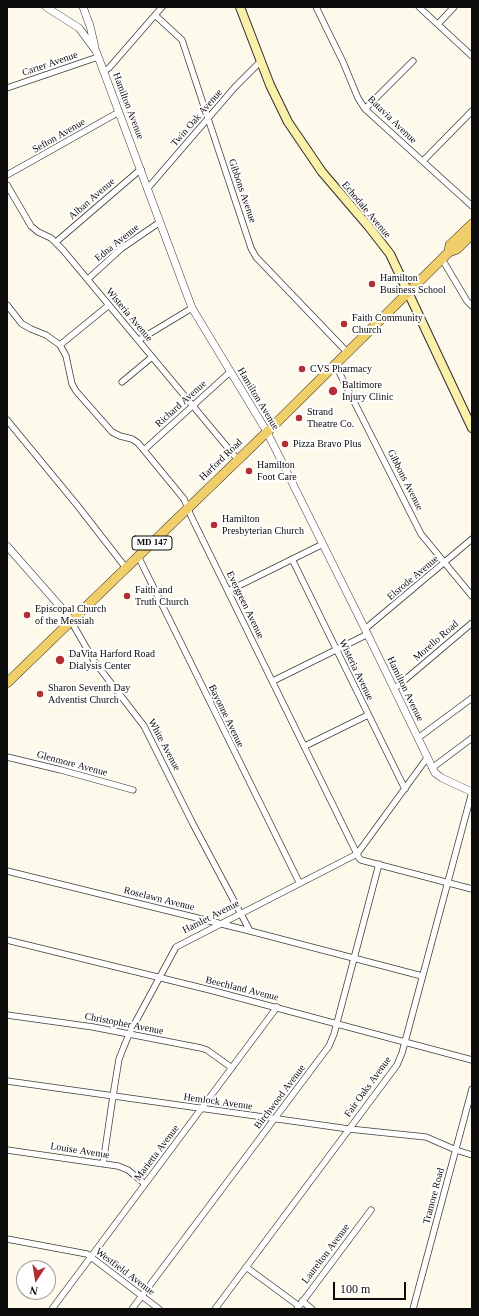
<!DOCTYPE html>
<html>
<head>
<meta charset="utf-8">
<style>
  body { margin:0 }
  #map { position:relative; width:479px; height:1316px; overflow:hidden; background:#fefaeb; font-family:Georgia,serif }
  canvas { display:block }
  .frame { position:absolute; inset:0; border:8px solid #0b0b0b; pointer-events:none }
  .north { position:absolute; left:16px; top:1260px; width:40px; height:40px; box-sizing:border-box; background:#fff; border:1px solid #9d9d9d; border-radius:50%; rotate:192deg; font-size:11px; font-weight:700; line-height:16px; text-align:center; color:#0b0b0b }
  .north::after { content:''; display:block; margin:auto; width:14px; height:18px; background:#b22d34; clip-path:polygon(50% 0,100% 100%,50% 72%,0 100%) }
  .scale { position:absolute; left:333px; top:1282px; width:73px; height:18px; box-sizing:border-box; border:2px solid #0b0b0b; border-top:0; padding-left:5px; font-size:12px; line-height:14px; white-space:nowrap; color:#0b0b0b; -webkit-text-stroke:3px #fff; paint-order:stroke }
</style>
</head>
<body>
<div id="map">
<canvas width="479" height="1316"></canvas>
<div class="frame"></div>
<div class="north">N</div>
<div class="scale">100 m</div>
</div>
<script>
const ctx = document.querySelector('canvas').getContext('2d');
ctx.lineJoin = 'round';
const shape = rows => new Path2D(rows.map(r => 'M' + r).join(''));
function stroke(path, color, width, dash) { ctx.strokeStyle = color; ctx.lineWidth = width; ctx.lineCap = dash ? 'butt' : 'round'; ctx.setLineDash(dash || []); ctx.stroke(path); }
function write(font, color, halo, rows, align = 'center') {
  ctx.font = font + ' Georgia,serif'; ctx.lineWidth = 4; ctx.setLineDash([]); ctx.textBaseline = 'middle'; ctx.strokeStyle = halo; ctx.fillStyle = color; for (const [text, x, y, turn = 0] of rows) {
    ctx.save(); ctx.translate(x, y); ctx.rotate((+turn || 0) * Math.PI / 180); ctx.textAlign = isNaN(turn) ? turn : align; if (halo) ctx.strokeText(text, 0, 0); ctx.fillText(text, 0, 0); ctx.restore();
  }
}
const minor = shape([
  [316,7,343,62,358,98,365,109,472,206],
  [419,7,472,56],
  [155,15,182,40,251,248,256,257,347,352],
  [438,24,454,7],
  [104,71,109,68,162,7],
  [7,88,98,57],
  [365,109,413,61],
  [423,161,472,111],
  [7,175,119,112],
  [7,185,31,226,38,232,51,238,63,250,238,460],
  [148,188,235,87,261,61],
  [56,242,141,169],
  [442,259,467,301,472,306],
  [88,279,122,248,160,222],
  [7,305,22,324,31,329,46,335,60,345,66,356,72,384,76,391,112,432,120,436,132,439,138,443,184,499,191,516,359,858,361,860,472,889],
  [139,340,192,308],
  [60,345,109,305],
  [335,364,421,534,472,596],
  [122,382,152,357],
  [7,420,77,505,126,568],
  [144,450,230,372],
  [138,556,299,882],
  [292,559,405,789],
  [228,591,323,544],
  [71,621,94,661,144,726,193,824,250,931],
  [365,629,472,539],
  [273,681,368,634],
  [394,689,472,623],
  [418,738,472,698],
  [305,746,368,715],
  [7,757,61,770,133,790],
  [432,768,472,738],
  [7,871,250,931,422,976],
  [7,940,210,990,472,1060],
  [7,1015,93,1027,201,1048,207,1050,232,1068],
  [7,1081,349,1129,426,1137,456,1150,472,1155],
  [7,1150,118,1166,128,1170,145,1184],
  [103,1164,113,1096,119,1059,129,1034,176,947,357,854,427,758],
  [7,1239,87,1254,159,1309],
  [246,1267,299,1306],
  [302,1301,312,1309],
  [52,1309,277,1007],
  [132,1309,329,1046,334,1034,379,864],
  [215,1309,397,1065,402,1053,472,792],
  [297,1309,371,1210],
  [413,1309,472,1089]
]);
const tertiary = shape([
  [46,7,79,28,96,51,192,308,267,432,365,629,435,773,442,778,472,792],
  [83,7,90,26,95,47],
  [7,546,65,612,71,621]
]);
const secondary = shape([
  [240,7,270,85,288,122,322,172,369,227,390,254,472,428]
]);
const primary = shape([
  [449,252,450,245,472,224],
  [7,683,270,429,449,252,457,249,472,234]
]);
stroke(minor, '#3e3e3e', 7);
stroke(tertiary, '#3e3e3e', 8);
stroke(secondary, '#2d2d2d', 10);
stroke(primary, '#1c1c1c', 10);
stroke(minor, '#fff', 5.5);
stroke(tertiary, '#fff', 7);
stroke(secondary, '#faf0aa', 8);
stroke(primary, '#f0ce69', 9);
for (const [x, y, r, color] of [
  [372,284,4,"#b22d34"],
  [344,324,4,"#b22d34"],
  [302,369,4,"#b22d34"],
  [333,391,5,"#b22d34"],
  [299,418,4,"#b22d34"],
  [285,444,4,"#b22d34"],
  [249,471,4,"#b22d34"],
  [214,525,4,"#b22d34"],
  [127,596,4,"#b22d34"],
  [27,615,4,"#b22d34"],
  [60,660,5,"#b22d34"],
  [40,694,4,"#b22d34"]
]) { const dot = new Path2D(); dot.arc(x, y, r, 0, 2 * Math.PI); ctx.fillStyle = color; ctx.fill(dot); stroke(dot, '#fff', 1.5); }
for (const [x, y, w] of [
  [152,543,40]
]) { const box = new Path2D(); box.roundRect(x - w / 2, y - 7, w, 14, 3); ctx.fillStyle = '#fff'; ctx.fill(box); stroke(box, '#0b0b0b', 1); }
write('bold 9px', '#0b0b0b', null, [
  ["MD 147",152,543]
]);
write('10px', '#0b0b0b', '#fff', [
  ["Carter Avenue",50,64,-19],
  ["Hamilton Avenue",128,106,69],
  ["Twin Oak Avenue",197,118,-49],
  ["Batavia Avenue",392,120,44],
  ["Sefton Avenue",59,136,-30],
  ["Gibbons Avenue",242,191,71],
  ["Alban Avenue",92,199,-41],
  ["Echodale Avenue",366,210,50],
  ["Edna Avenue",117,243,-39],
  ["Wisteria Avenue",129,315,50],
  ["Hamilton Avenue",258,399,59],
  ["Richard Avenue",181,404,-42],
  ["Harford Road",221,460,-44],
  ["Gibbons Avenue",405,480,63],
  ["Elsrode Avenue",413,578,-40],
  ["Evergreen Avenue",245,605,64],
  ["Morello Road",436,641,-41],
  ["Wisteria Avenue",356,670,64],
  ["Hamilton Avenue",405,689,64],
  ["Bayonne Avenue",226,716,64],
  ["White Avenue",164,745,62],
  ["Glenmore Avenue",72,764,15],
  ["Roselawn Avenue",159,899,14],
  ["Hamlet Avenue",211,917,-27],
  ["Beechland Avenue",242,989,14],
  ["Christopher Avenue",124,1024,11],
  ["Fair Oaks Avenue",368,1087,-54],
  ["Birchwood Avenue",280,1097,-53],
  ["Hemlock Avenue",218,1102,8],
  ["Louise Avenue",80,1151,9],
  ["Marietta Avenue",157,1153,-53],
  ["Tramore Road",434,1196,-75],
  ["Laurelton Avenue",326,1254,-53],
  ["Westfield Avenue",125,1272,37]
]);
write('10px', '#0b0b0b', '#fff', [
  ["Hamilton",380,278],
  ["Business School",380,290],
  ["Faith Community",352,318],
  ["Church",352,330],
  ["CVS Pharmacy",310,369],
  ["Baltimore",342,385],
  ["Injury Clinic",342,397],
  ["Strand",307,412],
  ["Theatre Co.",307,424],
  ["Pizza Bravo Plus",293,444],
  ["Hamilton",257,465],
  ["Foot Care",257,477],
  ["Hamilton",222,519],
  ["Presbyterian Church",222,531],
  ["Faith and",135,590],
  ["Truth Church",135,602],
  ["Episcopal Church",35,609],
  ["of the Messiah",35,621],
  ["DaVita Harford Road",69,654],
  ["Dialysis Center",69,666],
  ["Sharon Seventh Day",48,688],
  ["Adventist Church",48,700]
], 'left');
</script>
</body>
</html>
